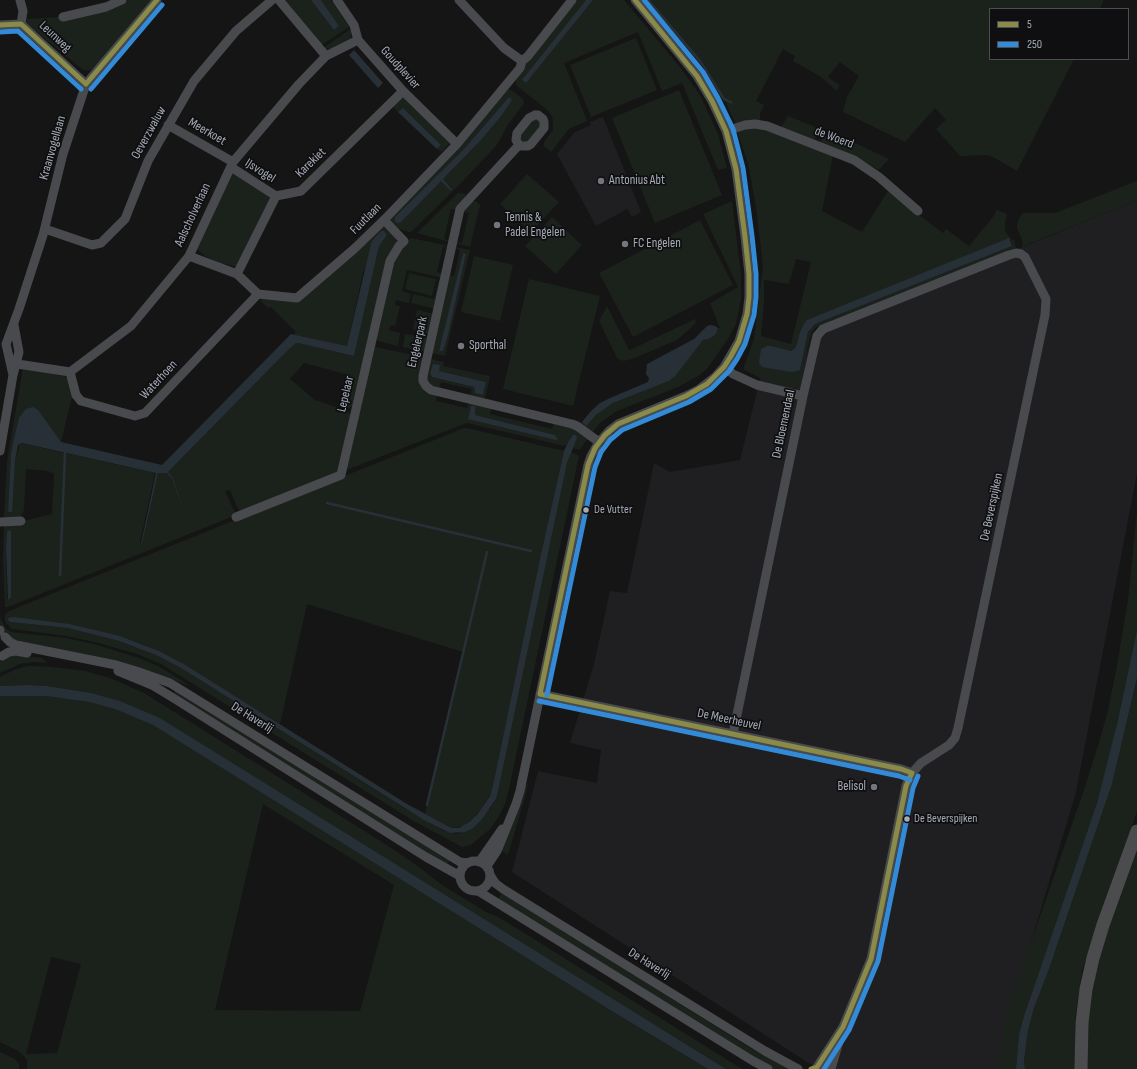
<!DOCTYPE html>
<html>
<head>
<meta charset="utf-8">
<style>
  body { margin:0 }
  #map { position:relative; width:1137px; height:1069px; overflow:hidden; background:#151515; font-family:"Sofia Sans Condensed",sans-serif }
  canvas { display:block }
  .legend { position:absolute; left:989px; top:8px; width:140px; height:52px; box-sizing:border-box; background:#0f0f11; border:1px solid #4b4d53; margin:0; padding:5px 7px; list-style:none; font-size:12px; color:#a6abb6 }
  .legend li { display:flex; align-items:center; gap:8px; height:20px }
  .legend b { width:20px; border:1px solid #4b4d53 }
</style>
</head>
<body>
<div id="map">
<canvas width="1137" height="1069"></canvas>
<ul class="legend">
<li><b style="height:5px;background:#8a8a49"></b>5</li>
<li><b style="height:5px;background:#338bd7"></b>250</li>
</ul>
</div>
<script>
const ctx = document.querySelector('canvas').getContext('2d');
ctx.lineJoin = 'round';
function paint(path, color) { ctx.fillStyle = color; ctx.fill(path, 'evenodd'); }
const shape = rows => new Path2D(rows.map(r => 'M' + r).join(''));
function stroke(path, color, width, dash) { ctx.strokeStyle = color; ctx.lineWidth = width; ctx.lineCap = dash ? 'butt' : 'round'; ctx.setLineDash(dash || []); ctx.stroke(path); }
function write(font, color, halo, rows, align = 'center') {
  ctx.font = font + ' "Sofia Sans Condensed",sans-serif'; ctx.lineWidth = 3.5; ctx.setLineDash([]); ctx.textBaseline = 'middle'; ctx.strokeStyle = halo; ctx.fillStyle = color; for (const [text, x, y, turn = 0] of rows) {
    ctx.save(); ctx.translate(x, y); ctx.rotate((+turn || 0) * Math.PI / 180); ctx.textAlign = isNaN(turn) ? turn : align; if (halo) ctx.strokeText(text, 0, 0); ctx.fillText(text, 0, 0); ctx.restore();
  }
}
paint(shape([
  [603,117,641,212,632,217,627,209,596,226,557,154,575,132,591,125,590,122],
  [1137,200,1137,473,1076,792,1009,1016,1004,1069,818,1069,512,872,538,771,597,783,601,750,570,743,594,664,610,591,627,593,654,463,670,472,740,460,761,375,795,390,813,333]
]), '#1f1f21');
paint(shape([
  [129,0,151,0,104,58,91,70,83,70,77,65,26,23,27,19,60,17,106,9],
  [282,0,311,0,334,30,339,26,321,0,331,0,348,25,350,24,351,26,320,46],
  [577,0,586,0,522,81,526,83,593,0,624,0,680,67,700,95,718,134,727,168,718,170,682,83,662,91,638,32,564,63,587,121,569,129,551,152,544,146,544,142,553,130,553,121,552,116,546,109,517,86,516,84,516,78,525,62,530,58],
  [650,0,1104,0,1100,9,990,9,990,59,1074,59,1017,171,993,157,986,155,960,156,936,129,946,120,935,108,905,142,843,112,847,97,859,76,840,62,828,77,839,85,837,91,821,77,793,61,795,56,783,49,756,101,764,105,760,114,760,121,735,123,725,101,732,104,733,102,725,98,701,60],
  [352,28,353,30,350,40,332,50,323,48],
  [636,38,657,90,591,117,570,65],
  [508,89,511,90,523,99,524,103,507,126,501,138,496,146,456,188,411,232,408,232,397,228,391,222,390,219],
  [509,97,512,100,502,115,481,140,443,179,452,188,451,191,441,181,394,219,464,149],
  [679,90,722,195,655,223,612,118],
  [401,94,450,143,442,152,437,149,441,145,403,108,398,112,390,104],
  [788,116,818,128,821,129,814,140,781,127],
  [533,119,539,120,541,125,529,141,526,143,520,141,520,134],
  [761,128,833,155,822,211,862,232,890,188,911,209,943,233,946,229,969,246,993,217,997,210,1007,214,1005,223,1005,231,1012,240,1014,240,1016,248,815,328,812,332,808,345,800,384,795,388,791,389,762,379,743,369,754,339,763,266,756,207,748,163,737,132,744,129],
  [1011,240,1012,246,815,324,808,332,800,370,771,346,791,351,797,347,800,332,807,320],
  [796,259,811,262,791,344,761,336,764,302,764,280,789,284],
  [828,130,889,159,879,170,845,152,820,142],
  [232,171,267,191,272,200,239,266,234,266,220,263,205,256,197,249],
  [527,174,559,202,531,232,500,204],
  [1137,181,1137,200,1026,245,1023,248,1022,240,1017,228,1017,224,1018,220,1023,213,1055,213],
  [459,192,461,194,463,193,467,196,457,210,451,209,444,239,450,241,450,242,417,233,418,232],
  [472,201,476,201,481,206,479,209,470,247,456,243,456,242,462,243,469,213,463,212],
  [732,201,741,275,741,299,736,324,728,339,707,369,698,376,678,387,617,411,601,422,591,434,580,424,582,422,586,425,596,415,613,403,669,381,703,340,709,339,716,334,718,328,720,328,710,303,738,287,703,214],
  [552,217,582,245,556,274,525,246],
  [700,220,733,285,633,337,599,273],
  [384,226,395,237,397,240,396,246,354,405,349,408,346,407,345,404,343,403,349,375,304,363,290,379,315,400,345,410,351,414,339,469,335,474,241,511,238,509,230,490,225,491,236,515,8,607,5,607,3,560,4,526,52,514,54,474,48,471,26,469,24,510,21,516,18,518,4,518,7,461,23,368,67,377,73,393,61,442,19,418,11,453,8,511,11,513,15,461,20,443,155,473,140,543,142,544,158,473,167,473,172,479,187,523,173,478,168,472,288,350,295,344,298,343,354,356,379,246,387,235,384,231,363,272,347,346,295,335,295,331,271,307,268,308,260,300,264,299,298,301],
  [9,530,11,532,11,597,10,599,7,598,6,560,7,532],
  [411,238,449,246,449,247,443,246,437,272,444,274,443,278,407,270,402,291,411,294,409,303,396,300,395,305,400,306,395,326,391,325,389,330,400,333,398,346,378,341,376,338,392,263,401,247],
  [455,247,470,250,445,356,431,353,449,275,454,276,460,250,455,248],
  [463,253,466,254,448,335,443,351,439,350,444,334],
  [474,256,513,265,500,321,461,312],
  [409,273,436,279,432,296,405,289],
  [529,279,600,296,573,406,503,389],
  [439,280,442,281,436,309,411,303,413,294,434,299],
  [607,306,629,350,630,350,695,319,696,320,695,324,677,340,632,359,623,361,617,358,600,323,599,321],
  [417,310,435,314,426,352,403,347,405,334,417,336,418,331,413,329],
  [375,347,424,357,420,375,437,394,436,401,467,408,469,402,492,407,490,414,552,429,554,423,571,427,587,439,580,450,573,448,577,438,573,435,565,446,467,423,464,424,344,471],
  [475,408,475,415,555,435,557,436,469,418],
  [430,359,444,362,443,366,490,376,485,399,470,396,472,389,441,382,439,388,432,387,429,384,426,376],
  [439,365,439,371,486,382,483,395,475,393,474,387,432,377,430,376],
  [464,428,467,428,564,451,541,554,493,785,490,795,477,815,463,826,452,828,425,814,463,652,307,604,280,724,184,664,159,651,142,644,120,636,12,617,8,620,10,622,68,628,96,635,119,641,156,655,181,668,404,808,443,830,450,833,458,834,490,809,496,799,499,787,567,463,571,452,578,455,579,456,509,789,505,804,499,816,491,828,471,845,462,847,412,820,161,664,137,654,95,642,66,636,12,629,5,622,5,615,9,611],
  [1137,511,1137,630,1110,755,1097,803,1024,1016,1019,1034,1016,1069,999,1069,1006,1014,1084,790,1101,736,1108,710,1116,671,1128,600],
  [0,617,5,628,11,632,66,638,94,644,139,658,160,667,192,687,164,676,17,643,8,635,0,624],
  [12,655,42,658,47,663,34,662,20,664,0,673,0,661],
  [28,666,52,667,85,671,110,678,144,693,382,842,415,864,442,885,486,912,496,916,505,921,742,1069,726,1069,160,718,120,701,91,693,47,686,27,685,0,686,0,677,14,670],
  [1137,678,1137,811,1129,836,1082,970,1075,1021,1075,1069,1025,1069,1024,1061,1028,1030,1034,1008,1049,969,1101,817,1112,784],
  [176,690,450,860,447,865,174,693],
  [0,696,46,696,89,702,115,709,153,725,615,1013,708,1069,27,1069,27,1060,25,1057,18,1051,0,1042],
  [263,804,394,885,360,1011,215,1010],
  [51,957,81,964,57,1053,26,1054],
  [528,784,525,797,508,855,500,850,525,786],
  [1137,839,1137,1069,1085,1069,1088,985],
  [502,893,752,1049,793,1069,772,1069,498,899],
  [0,1052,15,1059,19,1064,19,1069,0,1069]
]), '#1b221c');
paint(shape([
  [311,0,321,0,339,26,334,30],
  [586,0,593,0,526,83,522,80],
  [647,0,650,0,701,60,725,98,733,102,732,104,723,100,703,67],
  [354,50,383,83,378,88,349,55],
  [509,97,512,100,502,115,481,140,443,179,452,189,451,191,441,181,400,223,397,223,395,221,395,217,464,149],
  [403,108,441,145,437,149,398,112],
  [381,231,384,231,387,235,379,246,354,356,298,343,295,344,288,350,168,472,173,478,187,523,172,479,167,473,158,473,142,544,141,544,156,473,22,443,18,445,15,461,12,512,9,512,8,511,11,453,15,434,19,418,26,409,33,407,38,410,61,442,162,465,291,334,347,346,371,244,372,241],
  [1009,238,1012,246,815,324,808,332,800,370,792,372,762,367,759,363,761,349,767,346,771,346,791,351,796,347,800,332,804,324,807,320],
  [463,253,466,254,448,335,443,351,439,351],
  [710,325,715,326,718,328,716,334,709,339,703,340,675,376,669,381,613,403,596,415,586,426,582,422,591,411,600,403,610,398,648,382,649,378,646,374,647,364,694,339,706,327],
  [433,364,440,365,439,371,486,382,483,395,475,393,474,387,432,377,430,374],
  [471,406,475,406,475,415,555,435,558,439,556,440,468,419],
  [573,435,576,435,577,438,567,463,499,787,496,799,482,819,473,828,465,832,450,833,424,820,181,668,156,655,119,641,96,635,68,628,10,622,8,620,8,618,13,617,69,624,120,636,159,651,184,664,407,804,446,825,452,828,459,828,469,822,477,815,490,796,493,785,541,554,564,451,568,442],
  [9,530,11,531,11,597,10,599,8,599,6,548,7,532],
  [1137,630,1137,678,1112,784,1049,969,1034,1008,1028,1030,1024,1061,1025,1069,1016,1069,1019,1034,1024,1016,1097,803,1117,724],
  [27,685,47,686,91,693,120,701,160,718,726,1069,708,1069,615,1013,153,725,115,709,89,702,46,696,0,696,0,686]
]), '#283037');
stroke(shape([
  [327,503,531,551],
  [60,575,65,453],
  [427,805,487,552]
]), '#283037', 2.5);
stroke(shape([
  [20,0,23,11,21,24],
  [279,0,326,56],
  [337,0,354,25,358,40,403,91,457,144],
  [459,0,504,48,522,61],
  [63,17,106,7,122,0],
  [0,25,21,24,86,84],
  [522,61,528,56,572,0],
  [535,115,538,115,543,119,544,122,544,128,531,144,528,146,522,146,519,145,516,140,517,133,529,118,535,115],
  [168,125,233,162],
  [726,131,745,125,755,124,767,126,854,160,879,177,918,211],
  [519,145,460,209,423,376,423,381,426,386,431,390,572,424,577,426,599,442],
  [231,167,276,196],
  [45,229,92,245,101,243,125,219,148,161,194,81,236,31,272,0],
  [189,256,237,274,258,294,297,298,354,249,384,220,457,144,520,68,522,61],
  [237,274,276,196,301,191,403,91],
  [11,363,70,372,131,326,189,256,233,162,299,84,326,56,358,40],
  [724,367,733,374,757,385,803,396],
  [70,372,76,395,81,401,135,416,145,413,258,294],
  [13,375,6,344,19,309,43,235,63,154,86,84,157,0],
  [0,451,13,375,19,352,14,325],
  [236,517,341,475,390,261,399,246,404,241,384,220],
  [0,522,21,521],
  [0,630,0,631],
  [5,637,10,642,16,645,116,665,136,671,170,683,460,862,468,863],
  [2,656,9,652,16,651,27,653],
  [118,671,152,685,175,699,426,857,460,876],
  [540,694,901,769,912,773],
  [733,734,803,396,817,336,823,329,1009,255,1016,253,1021,254,1025,257,1046,299,1045,315,958,728,955,738,949,745,921,763,912,773,909,779,906,786,871,959,843,1027,817,1067],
  '460 876a15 15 0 1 1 30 0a15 15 0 1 1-30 0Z',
  [479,862,502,829],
  [487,866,497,851,516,804,520,791,588,465,591,456,599,442,610,430,618,424,686,396,698,390,715,377,724,367,739,341,747,314,749,297,749,274,745,237,736,169,726,131,712,101,697,76,635,0],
  [490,875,495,883,503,889,765,1051,798,1069],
  [478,891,753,1061,768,1069],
  [831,1069,840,1038]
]), '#494a4e', 9);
stroke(shape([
  [1081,1069,1082,1023,1086,989,1093,958,1103,925,1137,831]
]), '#4c4c4f', 13);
stroke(shape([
  [0,25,21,24,86,84],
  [86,84,157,0],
  [540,694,588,465,595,448,605,435,618,424,686,396,707,384,724,367,731,356,739,341,747,314,749,297,749,274,745,237,736,169,726,131,712,101,697,76,635,0],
  [540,694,901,769,912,773],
  [811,1069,817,1067,843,1027,871,959,906,786,912,773]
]), '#8a8a49', 5);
stroke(shape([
  [0,32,18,31,81,89],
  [91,89,162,5],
  [547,695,595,467,601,452,610,440,622,430,689,402,711,389,729,371,737,359,745,344,754,315,756,297,756,274,752,236,743,168,733,129,718,98,703,72,644,0],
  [539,701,899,776,910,780],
  [824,1069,849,1030,878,961,913,788,918,776]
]), '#338bd7', 5);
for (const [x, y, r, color] of [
  [601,181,4,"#73767e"],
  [497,225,4,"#73767e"],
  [625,244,4,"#73767e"],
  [461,346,4,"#73767e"],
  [586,510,3.5,"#a6abb6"],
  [874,787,4,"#73767e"],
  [907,819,3.5,"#a6abb6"]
]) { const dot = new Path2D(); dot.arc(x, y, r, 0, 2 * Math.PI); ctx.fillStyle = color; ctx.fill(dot); stroke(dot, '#0f0f11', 1.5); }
write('12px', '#a6abb6', '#0f0f11', [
  ["De Vutter",594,510],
  ["De Beverspijken",914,819]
], 'left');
write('13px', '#a6abb6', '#0f0f11', [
  ["Leunweg",55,37,43],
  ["Goudplevier",400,68,48],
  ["Meerkoet",207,132,30],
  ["Oeverzwaluw",149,133,-61],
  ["de Woerd",834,138,21],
  ["Kraanvogellaan",53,148,-74],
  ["Karekiet",311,163,-44],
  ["IJsvogel",260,171,32],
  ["Aalscholverlaan",193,215,-65],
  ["Fuutlaan",366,219,-45],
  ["Engelerpark",418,342,-77],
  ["Waterhoen",159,380,-47],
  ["Lepelaar",346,394,-77],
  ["De Bloemendaal",784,424,-78],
  ["De Beverspijken",992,507,-78],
  ["De Haverlij",252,718,32],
  ["De Meerheuvel",729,720,12],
  ["De Haverlij",649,964,32]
]);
write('13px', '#a6abb6', '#0f0f11', [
  ["Antonius Abt",609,181],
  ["Tennis &",505,218],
  ["Padel Engelen",505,233],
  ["FC Engelen",633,244],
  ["Sporthal",469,346],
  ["Belisol",866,787,"right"]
], 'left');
</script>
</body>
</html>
